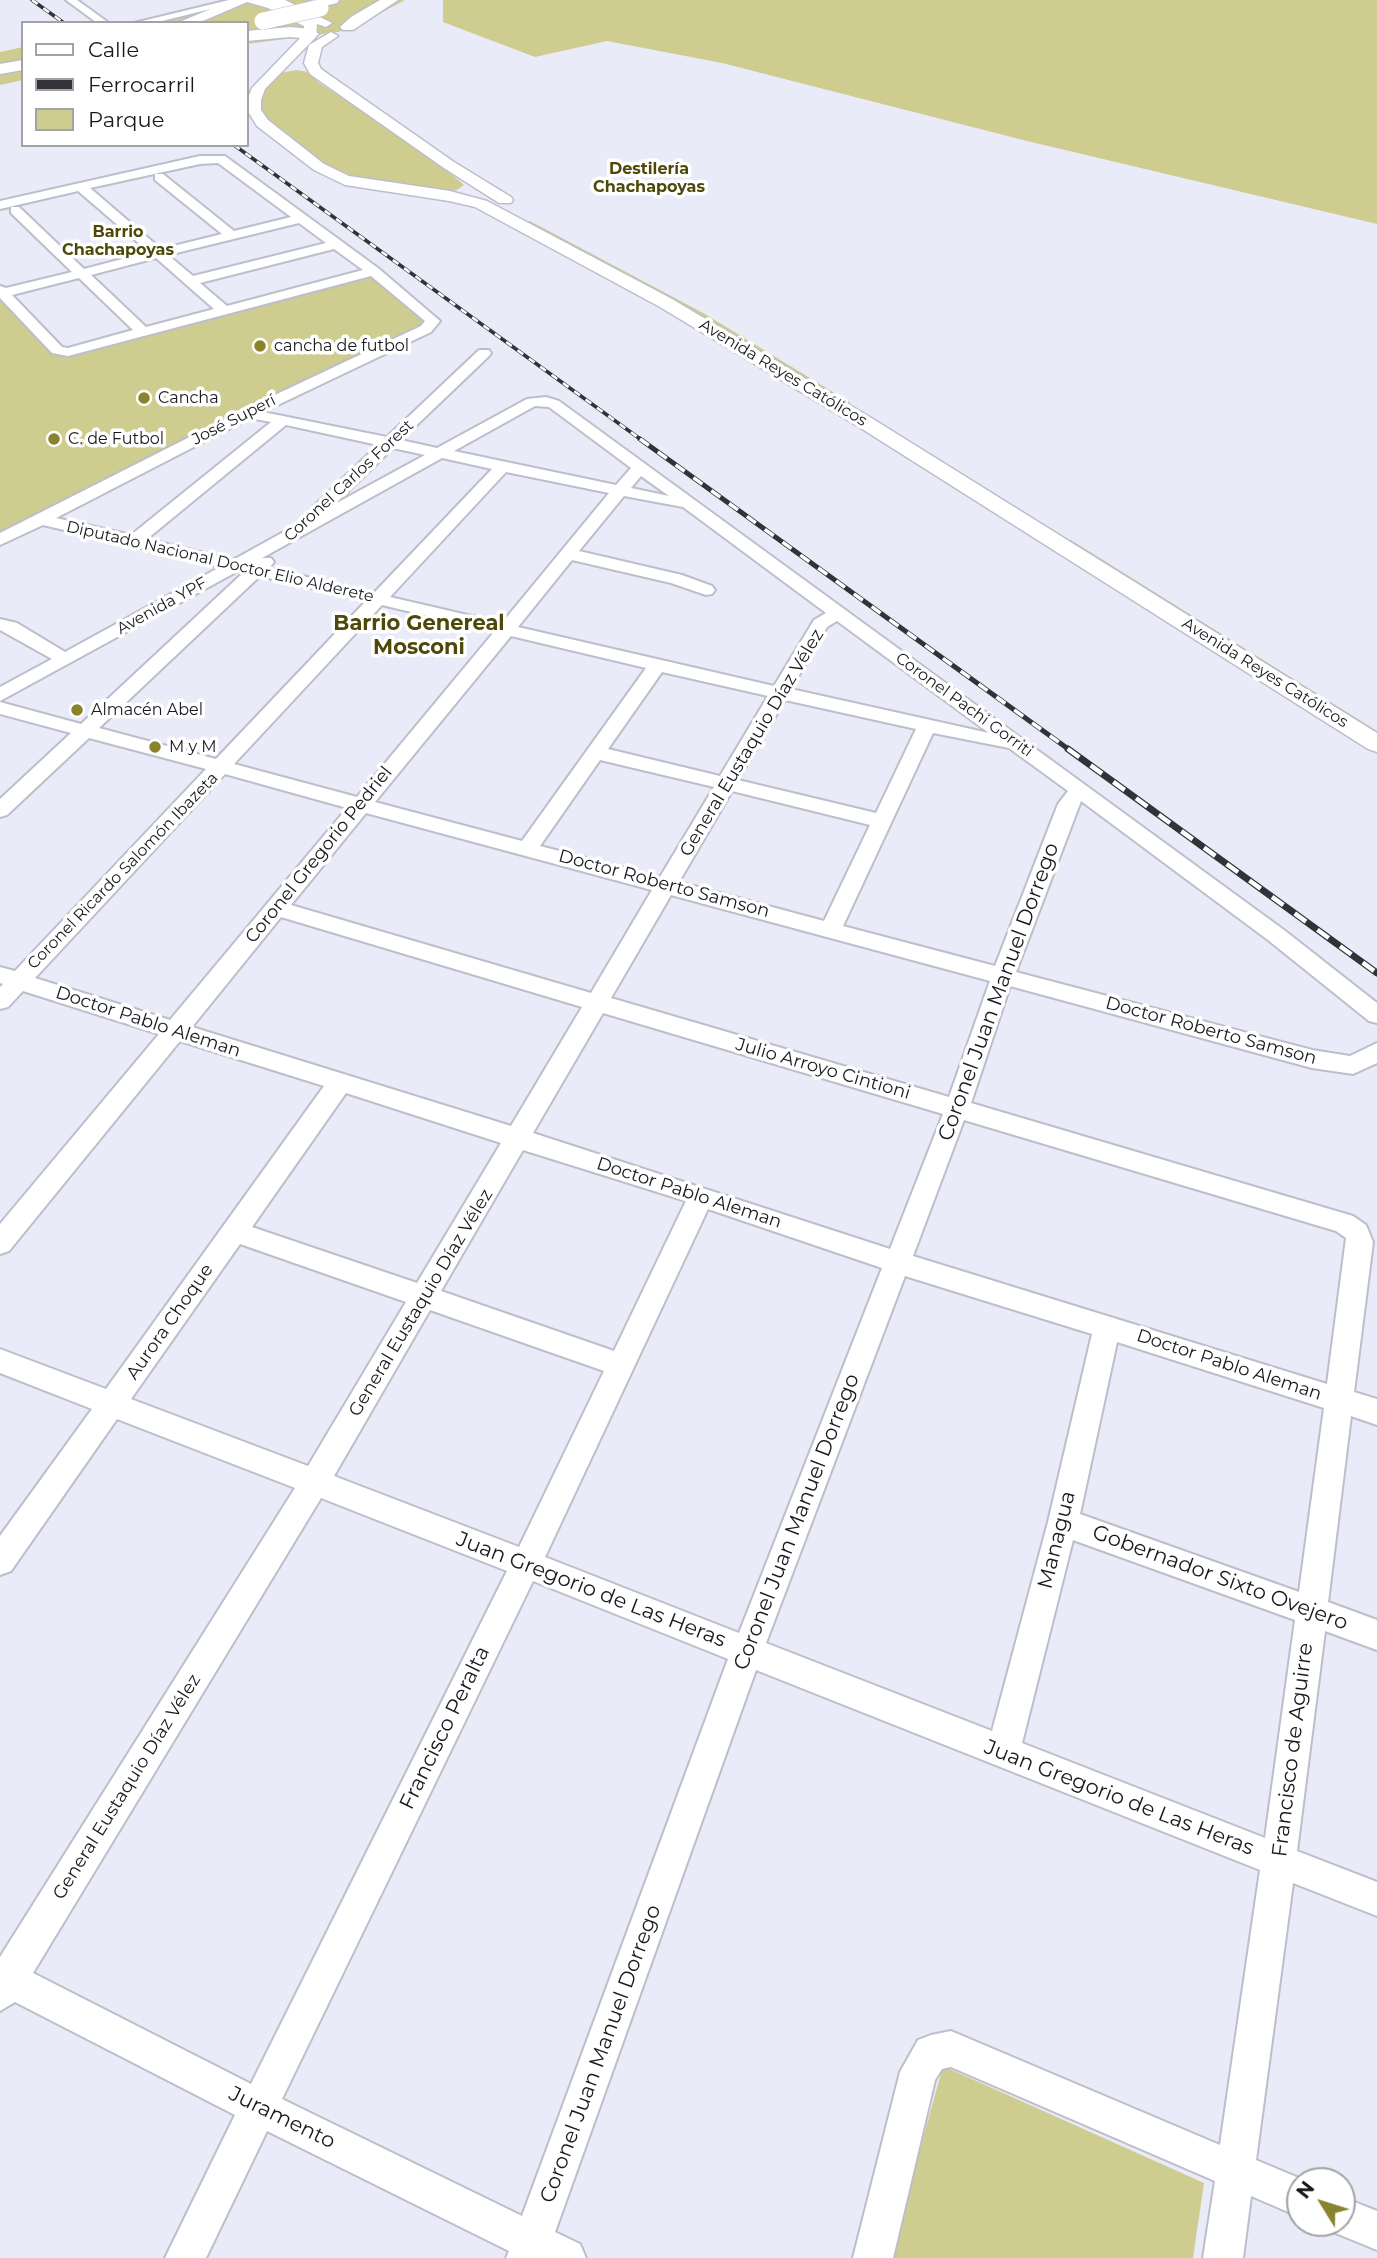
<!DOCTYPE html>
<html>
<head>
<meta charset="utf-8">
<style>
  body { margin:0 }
  #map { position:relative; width:1377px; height:2258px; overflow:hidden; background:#eaebf9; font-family:Montserrat,sans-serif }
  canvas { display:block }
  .legend { position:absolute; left:21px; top:21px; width:228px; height:126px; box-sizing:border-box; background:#fff; border:2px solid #a3a3a5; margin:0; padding:9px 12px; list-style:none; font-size:21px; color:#19191d }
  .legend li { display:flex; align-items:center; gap:14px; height:35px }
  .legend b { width:35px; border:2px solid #a3a3a5 }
  .north { position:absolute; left:1286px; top:2167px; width:70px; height:70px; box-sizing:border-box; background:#fff; border:2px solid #a3a3a5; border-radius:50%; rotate:308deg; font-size:19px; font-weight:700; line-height:28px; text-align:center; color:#19191d }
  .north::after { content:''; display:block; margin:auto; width:24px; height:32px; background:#89832b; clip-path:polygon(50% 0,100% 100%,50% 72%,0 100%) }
</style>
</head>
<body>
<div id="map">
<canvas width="1377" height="2258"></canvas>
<ul class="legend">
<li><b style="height:9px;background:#fff"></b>Calle</li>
<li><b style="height:9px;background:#323238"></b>Ferrocarril</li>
<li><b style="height:19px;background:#cfcc90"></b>Parque</li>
</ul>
<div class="north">N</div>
</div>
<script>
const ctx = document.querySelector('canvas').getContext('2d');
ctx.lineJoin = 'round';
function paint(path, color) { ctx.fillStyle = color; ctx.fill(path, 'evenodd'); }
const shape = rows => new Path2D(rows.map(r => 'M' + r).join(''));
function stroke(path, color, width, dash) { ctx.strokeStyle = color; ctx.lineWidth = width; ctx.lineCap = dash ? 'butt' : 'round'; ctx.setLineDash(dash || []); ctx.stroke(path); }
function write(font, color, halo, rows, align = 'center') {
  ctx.font = font + ' Montserrat,sans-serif'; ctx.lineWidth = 7; ctx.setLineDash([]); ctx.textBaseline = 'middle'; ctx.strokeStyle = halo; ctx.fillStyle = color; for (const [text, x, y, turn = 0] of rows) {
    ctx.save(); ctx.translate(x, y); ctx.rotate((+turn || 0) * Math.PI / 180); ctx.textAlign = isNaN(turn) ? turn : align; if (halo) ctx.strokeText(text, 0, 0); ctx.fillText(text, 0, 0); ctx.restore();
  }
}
paint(shape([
  [242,0,405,0,357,26,338,32,247,44,247,23,137,23],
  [443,0,1377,0,1377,224,1027,141,722,63,607,41,535,57,443,22],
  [23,47,23,80,0,85,0,52],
  [297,70,308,72,318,82,437,162,464,185,457,190,443,192,361,180,329,169,269,123,260,110,260,92,279,73],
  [530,221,705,314,851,403,843,405,525,222],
  [373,271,433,324,0,540,0,289,60,351],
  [1071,540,1377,731,1377,738,1066,542],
  [943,2066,1204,2183,1193,2258,890,2258]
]), '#cfcc90');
const minor = shape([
  [66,0,77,0,109,23,97,23,66,0],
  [229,0,247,0,154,23,134,23,229,0],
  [200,156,225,156,378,268,440,321,431,332,263,412,387,437,479,350,489,350,491,353,489,356,401,440,437,448,527,399,546,397,559,401,1284,930,1377,1003,1377,1023,1369,1021,1268,940,1081,801,1016,972,1312,1050,1350,1056,1377,1043,1377,1063,1353,1074,1312,1068,1010,986,971,1103,1353,1216,1366,1225,1373,1242,1354,1392,1377,1399,1377,1425,1351,1416,1328,1602,1377,1620,1377,1650,1325,1631,1297,1851,1377,1882,1377,1916,1293,1883,1256,2160,1306,2181,1300,2181,1300,2217,1251,2196,1243,2258,1203,2258,1215,2181,951,2067,942,2069,935,2080,893,2258,853,2258,900,2072,918,2040,931,2035,951,2031,1220,2145,1260,1870,756,1670,555,2232,580,2244,586,2258,506,2258,509,2251,267,2131,206,2258,165,2258,235,2115,15,2002,0,2011,0,1957,295,1488,117,1419,11,1571,0,1575,0,1536,92,1409,0,1373,0,1349,106,1389,324,1086,180,1041,9,1251,0,1254,0,1224,159,1034,23,991,8,1007,0,1009,0,987,3,984,0,983,0,967,15,971,206,769,89,738,7,815,0,817,0,799,71,733,0,714,0,702,81,724,244,572,238,571,0,701,0,687,52,659,0,630,0,619,17,623,65,652,220,567,43,525,0,545,0,533,243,410,421,326,425,321,371,276,68,356,52,353,0,298,0,286,6,288,72,272,11,213,11,207,19,207,84,269,149,252,78,191,0,209,0,201,200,156],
  [218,163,291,217,234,231,163,174,155,174,155,180,222,234,161,249,90,188,200,164,218,163],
  [299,223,326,243,193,276,168,255,299,223],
  [334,249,363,270,227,306,200,283,334,249],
  [156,258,214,309,146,327,91,275,156,258],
  [79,278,133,330,68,348,62,347,12,295,79,278],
  [535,406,549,407,631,468,616,485,454,451,535,406],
  [250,418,271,422,131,535,56,518,250,418],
  [286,425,378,445,313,507,311,510,316,514,233,560,147,539,286,425],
  [393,448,425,455,335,504,393,448],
  [442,458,492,469,374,593,269,568,274,562,271,558,262,558,442,458],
  [506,472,609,493,502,623,390,597,506,472],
  [641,476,669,496,631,488,641,476],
  [624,496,683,507,826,613,814,620,774,686,518,627,572,560,671,583,706,595,712,594,715,590,712,586,682,575,579,551,624,496],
  [260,576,366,601,216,759,99,728,260,576],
  [382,605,494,632,357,797,234,764,382,605],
  [837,621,989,733,791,689,827,627,837,621],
  [511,636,646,668,522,841,375,802,511,636],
  [662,672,768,696,720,776,608,749,662,672],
  [785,700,916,729,876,813,738,780,785,700],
  [933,733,1009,748,1068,791,1058,804,995,966,843,926,933,733],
  [600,760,714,787,660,877,540,846,600,760],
  [225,774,347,808,170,1020,35,978,225,774],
  [732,791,870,825,824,921,679,882,732,791],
  [366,813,652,890,591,993,291,905,366,813],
  [671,895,990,981,949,1097,611,998,671,895],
  [281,917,582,1007,511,1126,192,1027,281,917],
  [603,1013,943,1114,890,1249,533,1133,603,1013],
  [346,1093,501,1143,417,1283,252,1227,346,1093],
  [964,1120,1336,1231,1346,1238,1327,1384,913,1256,964,1120],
  [523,1150,686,1201,614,1351,441,1291,523,1150],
  [708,1209,882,1268,739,1633,545,1557,708,1209],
  [240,1244,406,1302,308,1466,131,1399,240,1244],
  [905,1276,1092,1334,1048,1522,992,1731,766,1643,905,1276],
  [430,1310,604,1371,519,1547,334,1476,430,1310],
  [1117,1342,1324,1408,1299,1592,1080,1514,1117,1342],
  [321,1498,507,1571,251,2084,33,1973,321,1498],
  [1073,1540,1295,1620,1265,1838,1022,1743,1073,1540],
  [533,1581,728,1659,522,2216,282,2099,533,1581],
  [1342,2197,1377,2211,1377,2250,1328,2230,1326,2223,1342,2223,1342,2197]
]);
const major = shape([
  [240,0,285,0,332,23,326,27,317,24,316,37,265,89,261,100,261,110,268,120,324,164,349,176,450,191,487,201,672,299,873,419,1377,733,1377,752,1368,749,859,427,660,307,475,207,449,201,345,185,314,170,257,126,247,110,247,100,252,88,304,34,304,26,268,8,240,0],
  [331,32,338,36,322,47,318,63,321,69,454,162,511,197,513,200,511,203,499,203,444,168,310,74,304,63,309,45,331,32]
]);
const highway = shape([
  [232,0,252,0,198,23,177,23,232,0],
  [314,0,339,0,337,3,317,8,307,8,305,5,307,2,314,0],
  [380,0,398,0,353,30,343,30,340,27,351,17,380,0],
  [290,27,311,29,319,34,311,39,290,37,247,41,247,31,290,27],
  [23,60,23,70,0,74,0,64,23,60]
]);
stroke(minor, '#bdbecb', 4);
stroke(major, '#bdbecb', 3);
stroke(highway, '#bdbecb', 3);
paint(minor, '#fff');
paint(major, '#fff');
paint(highway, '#fff');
const railFar2 = shape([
  [32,0,64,23],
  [234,145,643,441]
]);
const railFar1 = shape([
  [640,439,1071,751]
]);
const rail = shape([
  [1068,749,1377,973]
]);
stroke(railFar2, '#323238', 3.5);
stroke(railFar1, '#323238', 5);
stroke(rail, '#323238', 7);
stroke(railFar2, '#fff', 2.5, [7]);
stroke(railFar1, '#fff', 3.5, [11]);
stroke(rail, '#fff', 4.5, [14]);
const highwayBridge = shape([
  [263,21,320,8]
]);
stroke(highwayBridge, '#bdbecb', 18, []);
stroke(highwayBridge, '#fff', 17);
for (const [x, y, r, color] of [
  [260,346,7,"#89832b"],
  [144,398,7,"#89832b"],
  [54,439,7,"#89832b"],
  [77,710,7,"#89832b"],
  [155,747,7,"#89832b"]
]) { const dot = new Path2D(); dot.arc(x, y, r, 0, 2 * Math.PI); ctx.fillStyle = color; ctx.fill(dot); stroke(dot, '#fff', 2.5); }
write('bold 16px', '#4e4908', '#fff', [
  ["Destilería",649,169],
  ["Chachapoyas",649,187],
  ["Barrio",118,232],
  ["Chachapoyas",118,250]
]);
write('16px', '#19191d', '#fff', [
  ["cancha de futbol",274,346],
  ["Cancha",158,398],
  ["C. de Futbol",68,439],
  ["Almacén Abel",91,710],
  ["M y M",169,747]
], 'left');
write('16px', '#19191d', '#fff', [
  ["Avenida Reyes Católicos",783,373,31],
  ["José Superí",234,420,-27],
  ["Coronel Carlos Forest",349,481,-43],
  ["Diputado Nacional Doctor Elio Alderete",220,562,13],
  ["Avenida YPF",162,606,-29],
  ["Avenida Reyes Católicos",1265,673,32],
  ["Coronel Pachi Gorriti",964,705,36],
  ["Coronel Ricardo Salomón Ibazeta",123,871,-46]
]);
write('18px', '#19191d', '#fff', [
  ["General Eustaquio Díaz Vélez",752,743,-59],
  ["Coronel Gregorio Pedriel",319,855,-51],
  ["Doctor Roberto Samson",664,884,15],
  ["Doctor Pablo Aleman",148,1022,18],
  ["Doctor Roberto Samson",1211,1031,15],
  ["Julio Arroyo Cintioni",823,1069,16],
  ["Doctor Pablo Aleman",689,1193,18],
  ["General Eustaquio Díaz Vélez",421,1303,-59],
  ["Aurora Choque",170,1322,-55],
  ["Doctor Pablo Aleman",1229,1365,18],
  ["General Eustaquio Díaz Vélez",127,1787,-58]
]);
write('bold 21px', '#4e4908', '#fff', [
  ["Barrio Genereal",419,624],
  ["Mosconi",419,648]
]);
write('21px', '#19191d', '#fff', [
  ["Coronel Juan Manuel Dorrego",999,992,-70],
  ["Coronel Juan Manuel Dorrego",797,1522,-69],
  ["Managua",1057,1540,-76],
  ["Gobernador Sixto Ovejero",1220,1578,20],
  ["Juan Gregorio de Las Heras",591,1590,21],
  ["Francisco Peralta",445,1728,-64],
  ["Francisco de Aguirre",1293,1750,-83],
  ["Juan Gregorio de Las Heras",1119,1798,21],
  ["Coronel Juan Manuel Dorrego",601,2054,-70],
  ["Juramento",282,2118,26]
]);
</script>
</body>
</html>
